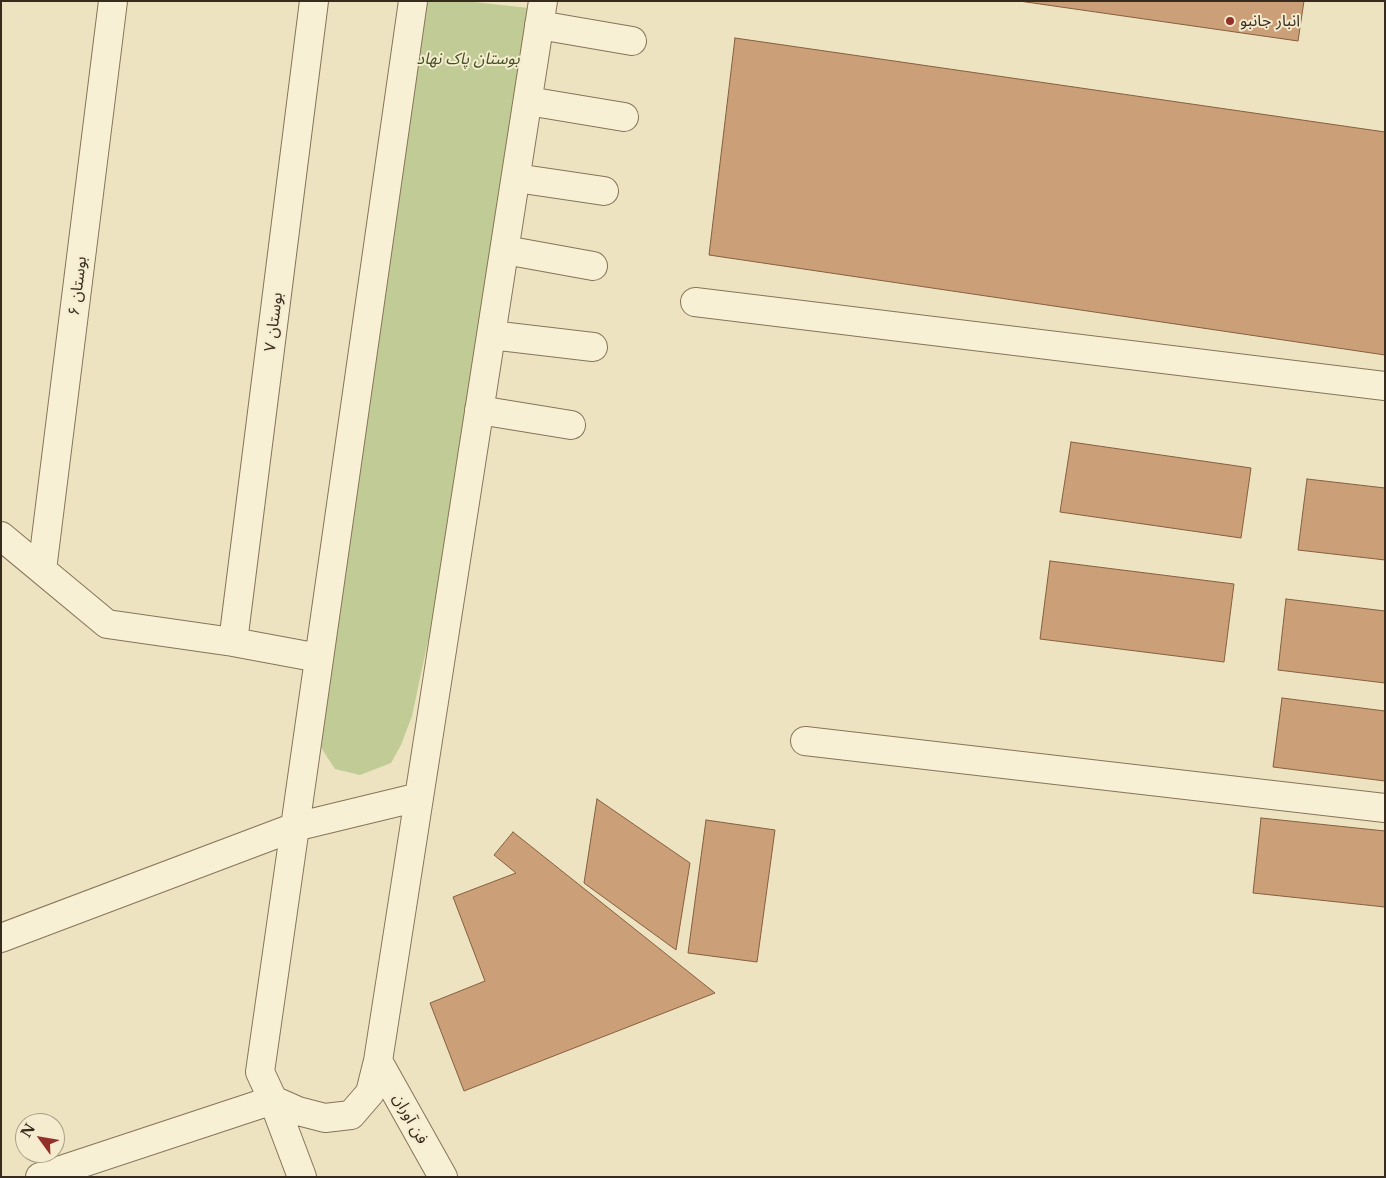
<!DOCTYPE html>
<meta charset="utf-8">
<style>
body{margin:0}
#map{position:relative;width:1386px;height:1178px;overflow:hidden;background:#ede3c1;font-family:"Libre Baskerville",serif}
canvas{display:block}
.frame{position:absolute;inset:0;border:2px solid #362b1d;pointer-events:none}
.north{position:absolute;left:15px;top:1113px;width:50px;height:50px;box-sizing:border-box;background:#f5ecd0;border:1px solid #a99f88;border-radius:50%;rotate:302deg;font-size:14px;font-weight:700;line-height:20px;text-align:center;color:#362b1d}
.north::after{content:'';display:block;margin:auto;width:18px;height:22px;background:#94302a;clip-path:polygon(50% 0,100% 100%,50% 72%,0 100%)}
</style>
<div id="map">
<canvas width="1386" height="1178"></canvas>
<div class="frame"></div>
<div class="north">N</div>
</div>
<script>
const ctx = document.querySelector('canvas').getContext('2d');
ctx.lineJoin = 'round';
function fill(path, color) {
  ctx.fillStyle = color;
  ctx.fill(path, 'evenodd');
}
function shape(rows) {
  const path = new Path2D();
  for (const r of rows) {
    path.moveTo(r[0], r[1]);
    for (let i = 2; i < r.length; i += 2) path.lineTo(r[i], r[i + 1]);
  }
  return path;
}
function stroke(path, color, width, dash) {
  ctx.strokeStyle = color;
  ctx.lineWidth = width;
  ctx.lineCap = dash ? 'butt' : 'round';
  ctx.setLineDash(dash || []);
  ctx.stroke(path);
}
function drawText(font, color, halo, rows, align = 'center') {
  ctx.font = font + ' "Libre Baskerville","Noto Sans Arabic",serif';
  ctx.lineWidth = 4;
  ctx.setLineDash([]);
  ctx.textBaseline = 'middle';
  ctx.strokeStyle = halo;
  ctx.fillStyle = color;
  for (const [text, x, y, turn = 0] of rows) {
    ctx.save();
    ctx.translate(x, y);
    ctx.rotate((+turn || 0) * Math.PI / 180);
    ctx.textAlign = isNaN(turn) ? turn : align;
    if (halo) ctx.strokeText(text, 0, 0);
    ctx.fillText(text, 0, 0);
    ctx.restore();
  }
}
const green = shape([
 [423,1,465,1,529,8,436,603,412,716,401,745,391,763,360,775,335,769,318,743]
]);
const building = shape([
 [1019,1,1304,1,1298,41,1019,1],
 [735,38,1385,132,1385,355,709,255,735,38],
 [1071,442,1251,468,1241,538,1060,512,1071,442],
 [1307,479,1385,488,1385,560,1298,550,1307,479],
 [1050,561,1234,584,1224,662,1040,639,1050,561],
 [1286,599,1385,611,1385,683,1278,670,1286,599],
 [1282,698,1385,711,1385,781,1273,767,1282,698],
 [597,799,690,863,676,950,584,883,597,799],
 [1261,818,1385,831,1385,907,1253,893,1261,818],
 [706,820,775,830,757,962,688,953,706,820],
 [513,832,715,993,464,1091,430,1003,485,981,453,897,516,873,494,855,513,832]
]);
const minor = shape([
 [413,1,260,1072,273,1100,298,1111,325,1118,351,1115,370,1093,378,1061,543,1],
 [539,25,632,41],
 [528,101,624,117],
 [516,178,604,191],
 [505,250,593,266],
 [695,302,1385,386],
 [491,335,593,347],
 [479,410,571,425],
 [1,536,107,624,233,642,319,658],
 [42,570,113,1],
 [233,642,314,1],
 [805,741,1385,808],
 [1,938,295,827,419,797],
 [378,1061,443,1177],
 [40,1177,273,1100,302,1177]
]);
const markers = [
 [1230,21,5,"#94302a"]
];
const poiNames = [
 ["انبار جانبو",1240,21]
];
const parkNames = [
 ["بوستان پاک نهاد",468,59]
];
const streetNames = [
 ["بوستان ۶",78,286,-83],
 ["بوستان ۷",274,322,-83],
 ["فن آوران",410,1119,61]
];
fill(green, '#c1cb95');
fill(building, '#cb9f77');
stroke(building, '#855f3f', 1);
stroke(minor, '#867459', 30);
stroke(minor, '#f8f0d4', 28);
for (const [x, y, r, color] of markers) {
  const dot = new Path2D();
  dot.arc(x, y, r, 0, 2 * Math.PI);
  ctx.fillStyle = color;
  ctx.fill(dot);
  stroke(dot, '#f5ecd0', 2);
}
drawText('16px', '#362b1d', '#f5ecd0', poiNames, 'left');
drawText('italic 16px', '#435224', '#f5ecd0', parkNames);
drawText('16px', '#362b1d', '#f5ecd0', streetNames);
</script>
